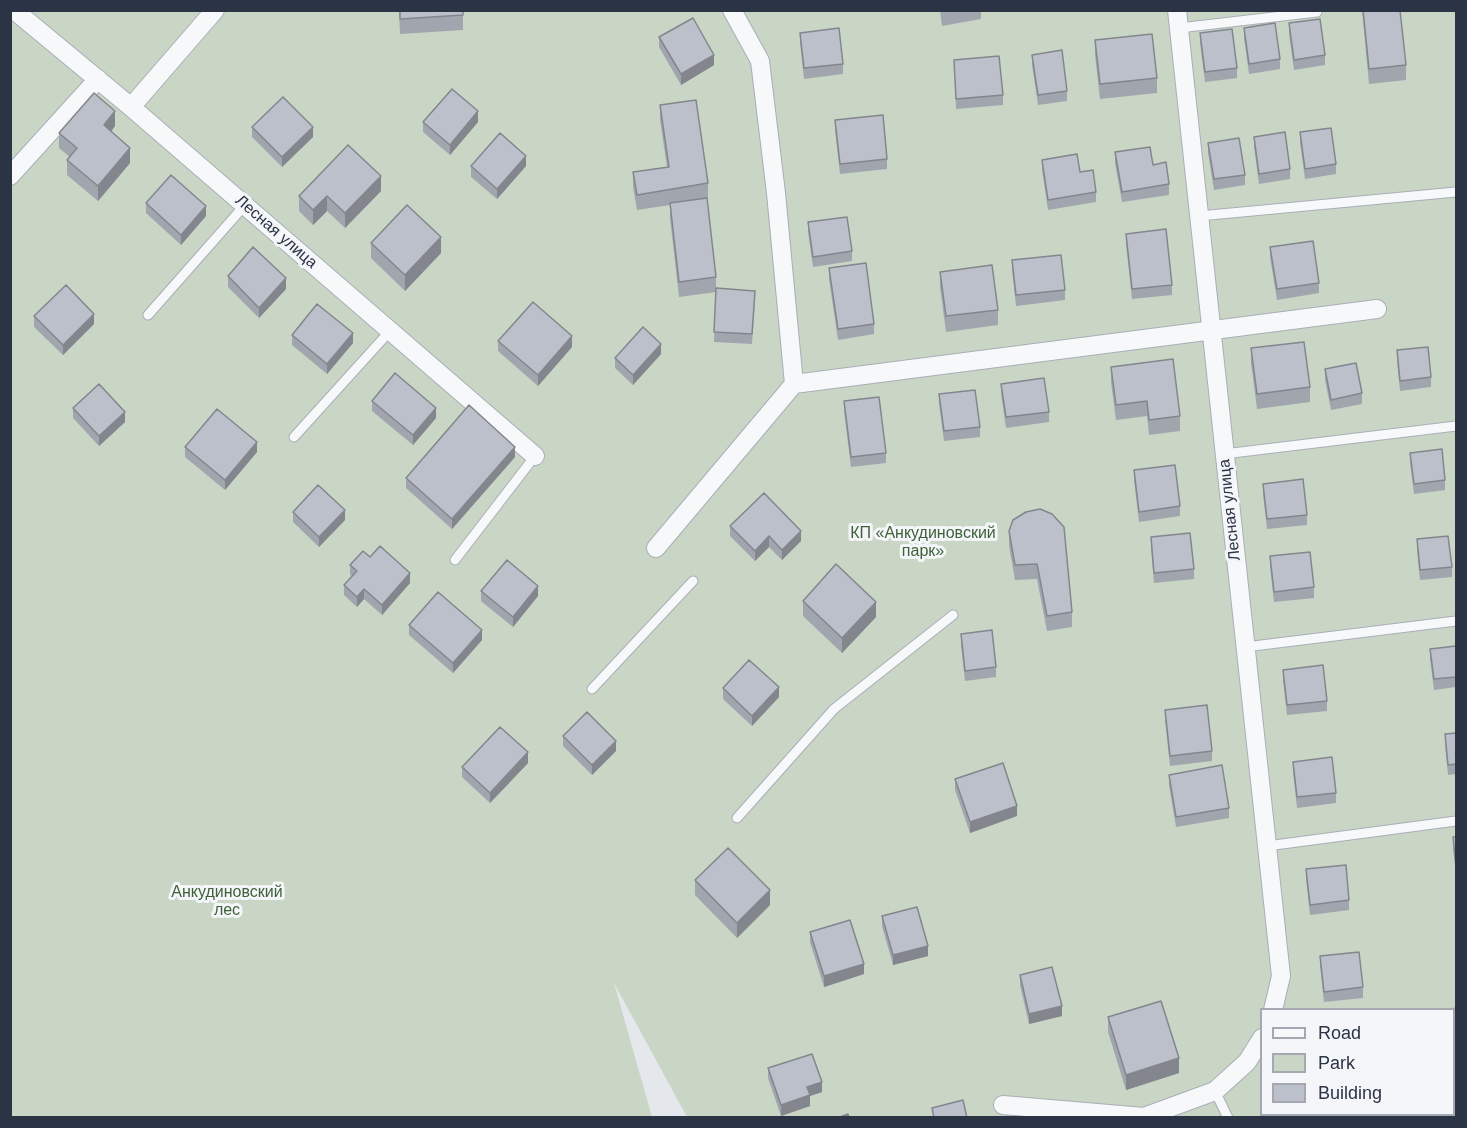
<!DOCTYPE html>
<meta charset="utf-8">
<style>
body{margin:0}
#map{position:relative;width:1467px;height:1128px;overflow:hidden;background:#e4e7ec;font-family:Helvetica,sans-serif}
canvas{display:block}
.frame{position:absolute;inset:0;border:12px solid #2b3445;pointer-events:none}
.legend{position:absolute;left:1260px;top:1008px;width:195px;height:108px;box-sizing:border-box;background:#f4f6f9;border:2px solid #a4a8b1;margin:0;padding:8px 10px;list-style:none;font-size:18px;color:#2b3445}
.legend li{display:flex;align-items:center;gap:12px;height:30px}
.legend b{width:30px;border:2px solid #a4a8b1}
</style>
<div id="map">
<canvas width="1467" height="1128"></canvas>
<div class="frame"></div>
<ul class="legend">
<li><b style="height:8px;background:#f7f8fa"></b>Road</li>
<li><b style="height:16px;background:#c9d6c5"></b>Park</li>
<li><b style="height:16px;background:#bbc0ca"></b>Building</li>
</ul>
</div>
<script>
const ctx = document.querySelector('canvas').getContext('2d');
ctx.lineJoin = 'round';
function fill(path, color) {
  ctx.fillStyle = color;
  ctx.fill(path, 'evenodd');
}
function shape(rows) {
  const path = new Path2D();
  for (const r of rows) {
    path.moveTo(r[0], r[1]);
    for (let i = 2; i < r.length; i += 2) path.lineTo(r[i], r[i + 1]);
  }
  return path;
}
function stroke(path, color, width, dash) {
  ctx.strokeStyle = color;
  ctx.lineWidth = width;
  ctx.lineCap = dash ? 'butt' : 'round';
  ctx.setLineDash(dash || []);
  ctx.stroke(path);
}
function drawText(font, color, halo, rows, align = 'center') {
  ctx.font = font + ' Helvetica,sans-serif';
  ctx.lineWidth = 6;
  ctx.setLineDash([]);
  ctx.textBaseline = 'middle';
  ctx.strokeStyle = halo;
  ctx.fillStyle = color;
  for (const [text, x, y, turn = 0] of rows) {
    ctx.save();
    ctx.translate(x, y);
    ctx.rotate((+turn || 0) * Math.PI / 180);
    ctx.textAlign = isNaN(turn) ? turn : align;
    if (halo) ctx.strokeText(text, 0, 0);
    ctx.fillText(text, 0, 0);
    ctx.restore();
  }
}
const green = shape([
 [10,11,1456,11,1456,1117,687,1117,614,983,652,1117,11,1117],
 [1262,1010,1454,1010,1454,1114,1262,1114]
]);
const lane = shape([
 [1179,28,1317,12],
 [1199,216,1456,192],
 [148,315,245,205],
 [294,437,390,331],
 [1224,454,1456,426],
 [455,560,535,456],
 [1245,647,1456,621],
 [592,689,693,581],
 [737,818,834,709,953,615],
 [1267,846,1456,821],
 [1454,1013,1456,1013],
 [1215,1091,1228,1118]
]);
const street = shape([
 [14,10,131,107,535,456],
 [732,10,760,61,776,193,794,384],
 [1177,10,1281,976,1273,1010],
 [131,107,215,10],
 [10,176,98,79],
 [656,548,794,384,1377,309],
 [1003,1105,1144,1117,1215,1091,1247,1062,1262,1038]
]);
const wall = shape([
 [399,10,463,10,463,30,400,34],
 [940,10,981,10,981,19,942,26],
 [1362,10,1400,10,1406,65,1406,80,1369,84],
 [1289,23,1325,55,1325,65,1294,70,1289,34],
 [1244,28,1280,59,1280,69,1249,74,1244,38],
 [800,33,843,64,843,74,804,79,800,43],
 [1200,33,1237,68,1237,78,1205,82,1200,43],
 [659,37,714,65,681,85,659,47],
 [1095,40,1157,78,1157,93,1100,99,1095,55],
 [1032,55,1067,91,1067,101,1038,105,1032,65],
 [954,60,1003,95,1003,105,956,109],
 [660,105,708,183,708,199,707,199,716,277,716,288,755,301,752,344,714,342,716,292,679,297,670,218,670,205,637,210,633,187,633,172,667,167,660,120],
 [835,120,887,159,887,169,840,174,835,130],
 [423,122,478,122,450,155,423,132],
 [115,126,111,132,130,163,98,201,67,175,67,160,70,157,59,148,59,133],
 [252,127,313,137,282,167,252,137],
 [1300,132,1336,164,1336,174,1305,179,1300,143],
 [1254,137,1290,169,1290,179,1259,184,1254,147],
 [1208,143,1245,175,1245,185,1214,190,1208,153],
 [1115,152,1169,184,1169,195,1122,202,1115,163],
 [1042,160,1080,172,1096,192,1096,202,1048,210,1042,170],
 [471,166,526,166,497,199,471,177],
 [381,191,345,228,327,211,313,225,299,211,299,196],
 [146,203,206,216,181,245,146,213],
 [808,222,852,251,852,261,813,267,808,232],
 [1126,234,1172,285,1172,295,1132,299,1126,244],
 [371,243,441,253,405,291,371,258],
 [1270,247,1319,283,1319,293,1277,300,1270,257],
 [1012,260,1065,290,1065,300,1016,306,1012,270],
 [829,268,874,324,874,334,838,340,829,279],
 [940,272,998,310,998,325,946,332,940,287],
 [228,276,286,289,259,318,228,287],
 [34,316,94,324,63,355,34,327],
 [292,335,353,343,327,374,292,345],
 [498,341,572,347,538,386,498,351],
 [1251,348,1310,387,1310,402,1257,409,1251,363],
 [1397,350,1431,377,1431,387,1400,391,1397,360],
 [661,354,633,385,615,368,615,358],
 [1111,367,1180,416,1180,431,1149,435,1147,416,1116,420,1111,382],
 [1325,369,1362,393,1362,404,1331,410,1325,380],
 [1001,384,1049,412,1049,422,1006,428,1001,394],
 [939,394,980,427,980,437,944,441,939,404],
 [372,401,436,418,413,445,372,411],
 [844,401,886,453,886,463,851,467,844,411],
 [73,408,125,422,99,446,73,418],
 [185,447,257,452,225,490,185,457],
 [1410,453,1445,480,1445,490,1414,494,1410,463],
 [515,457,452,529,406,488,406,478],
 [1134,470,1180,506,1180,516,1139,522,1134,480],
 [1263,484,1307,515,1307,525,1267,529,1263,494],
 [293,512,345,520,319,547,293,522],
 [1013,520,1072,612,1072,627,1047,631,1037,579,1015,580,1009,546,1009,531],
 [730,526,801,541,782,560,769,547,755,561,730,536],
 [1151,537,1194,569,1194,579,1154,583,1151,548],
 [1417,539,1452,567,1452,577,1420,580,1417,550],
 [1270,556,1314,587,1314,598,1274,602,1270,566],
 [370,557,410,583,382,615,364,599,357,607,344,595,344,585,352,576,350,575,350,565],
 [481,591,538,596,513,627,481,601],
 [803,601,876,617,842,653,803,616],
 [409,625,482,640,453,673,409,635],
 [961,634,996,667,996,677,965,681,961,645],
 [1456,646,1456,687,1434,690,1430,659,1430,649],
 [1283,670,1327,701,1327,711,1287,715,1283,680],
 [723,688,779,697,752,726,723,699],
 [1165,710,1212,751,1212,761,1170,766,1165,720],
 [1456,733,1456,774,1448,775,1445,744,1445,734],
 [563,736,616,751,592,775,563,746],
 [1293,762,1336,793,1336,803,1297,808,1293,772],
 [528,763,490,803,462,777,462,767],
 [1169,775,1229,808,1229,818,1176,827,1169,785],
 [955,779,1017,816,970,833,955,790],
 [1453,837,1456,837,1456,875,1453,848],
 [1306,869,1349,900,1349,910,1310,915,1306,879],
 [695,880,770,905,737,938,695,895],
 [882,916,928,956,893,965,882,926],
 [810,932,864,974,824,987,810,942],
 [1320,956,1363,987,1363,998,1324,1002,1320,966],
 [1020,975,1062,1016,1029,1024,1020,985],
 [1108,1017,1179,1073,1126,1090,1108,1032],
 [768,1068,822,1092,810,1096,810,1106,781,1116,768,1078],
 [1355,1114,1430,1114,1431,1118,1355,1118]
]);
const shadedWall = shape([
 [714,55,714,65,681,85,681,74],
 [115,111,115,126,104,140,104,125],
 [478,111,478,122,450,155,450,145],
 [313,127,313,137,282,167,282,157],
 [130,148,130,163,98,201,98,186],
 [526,156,526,166,497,199,497,189],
 [381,176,381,191,345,228,345,213],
 [327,196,327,211,313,225,313,210],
 [206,206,206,216,181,245,181,235],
 [441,237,441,253,405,291,405,275],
 [286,278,286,289,259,318,259,308],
 [94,314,94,324,63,355,63,345],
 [353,333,353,343,327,374,327,364],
 [572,336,572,347,538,386,538,375],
 [661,344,661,354,633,385,633,375],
 [436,408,436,418,413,445,413,435],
 [125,412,125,422,99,446,99,436],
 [257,442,257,452,225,490,225,480],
 [515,447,515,457,452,529,452,519],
 [345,510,345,520,319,547,319,537],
 [801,531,801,541,782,560,782,550],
 [769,536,769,547,755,561,755,551],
 [410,573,410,583,382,615,382,605],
 [538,586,538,596,513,627,513,617],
 [364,589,364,599,357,607,357,597],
 [876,602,876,617,842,653,842,638],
 [482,630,482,640,453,673,453,663],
 [779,687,779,697,752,726,752,716],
 [616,741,616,751,592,775,592,765],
 [528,752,528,763,490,803,490,793],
 [1017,806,1017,816,970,833,970,822],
 [770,890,770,905,737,938,737,923],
 [928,946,928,956,893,965,893,955],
 [864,964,864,974,824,987,824,976],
 [1062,1006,1062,1016,1029,1024,1029,1014],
 [1179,1058,1179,1073,1126,1090,1126,1075],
 [822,1082,822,1092,810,1096,810,1106,781,1116,781,1105,807,1087]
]);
const building = shape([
 [400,10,463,10,463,15,400,19,400,10],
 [1363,10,1400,10,1406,65,1369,69,1363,10],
 [693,18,714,55,681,74,659,37,693,18],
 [1320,19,1325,55,1294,60,1289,23,1320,19],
 [1275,23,1280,59,1249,64,1244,28,1275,23],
 [839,28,843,64,804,68,800,33,839,28],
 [1232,29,1237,68,1205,72,1200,33,1232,29],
 [1152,34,1157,78,1100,84,1095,40,1152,34],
 [1062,50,1067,91,1038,95,1032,55,1062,50],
 [999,56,1003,95,956,99,954,60,999,56],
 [452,89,478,111,450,145,423,122,452,89],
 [94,93,115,111,104,125,130,148,98,186,67,160,77,148,59,133,94,93],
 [283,97,313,127,282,157,252,127,283,97],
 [696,100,708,183,637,195,633,172,669,167,660,105,696,100],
 [883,115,887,159,840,164,835,120,883,115],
 [1331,128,1336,164,1305,169,1300,132,1331,128],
 [1285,132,1290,169,1259,174,1254,137,1285,132],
 [500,133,526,156,497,189,471,166,500,133],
 [1239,138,1245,175,1214,179,1208,143,1239,138],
 [348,145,381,176,345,213,327,196,313,210,299,196,348,145],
 [1150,147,1153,165,1166,162,1169,184,1122,192,1115,152,1150,147],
 [1077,154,1080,172,1093,170,1096,192,1048,200,1042,160,1077,154],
 [171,175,206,206,181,235,146,203,171,175],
 [707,198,716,277,679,282,670,203,707,198],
 [407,205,441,237,405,275,371,243,407,205],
 [847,217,852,251,813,257,808,222,847,217],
 [1166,229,1172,285,1132,289,1126,234,1166,229],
 [1313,241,1319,283,1277,289,1270,247,1313,241],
 [253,247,286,278,259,308,228,276,253,247],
 [1061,255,1065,290,1016,295,1012,260,1061,255],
 [866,263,874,324,838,329,829,268,866,263],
 [992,265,998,310,946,316,940,272,992,265],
 [66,285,94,314,63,345,34,316,66,285],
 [716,288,755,291,752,334,714,332,716,288],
 [533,302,572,336,538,375,498,341,533,302],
 [317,304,353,333,327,364,292,335,317,304],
 [643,327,661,344,633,375,615,358,643,327],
 [1304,342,1310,387,1257,394,1251,348,1304,342],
 [1428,347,1431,377,1400,381,1397,350,1428,347],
 [1173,359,1180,416,1149,420,1147,401,1116,405,1111,367,1173,359],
 [1356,363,1362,393,1331,400,1325,369,1356,363],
 [395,373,436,408,413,435,372,401,395,373],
 [1044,378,1049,412,1006,417,1001,384,1044,378],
 [99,384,125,412,99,436,73,408,99,384],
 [975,390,980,427,944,431,939,394,975,390],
 [879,397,886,453,851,457,844,401,879,397],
 [469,405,515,447,452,519,406,478,469,405],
 [217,409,257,442,225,480,185,447,217,409],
 [1442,449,1445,480,1414,484,1410,453,1442,449],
 [1175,465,1180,506,1139,512,1134,470,1175,465],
 [1303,479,1307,515,1267,519,1263,484,1303,479],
 [318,485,345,510,319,537,293,512,318,485],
 [764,493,801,531,782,550,769,536,755,551,730,526,764,493],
 [1040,509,1052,514,1064,527,1072,612,1047,616,1037,564,1015,565,1009,531,1013,520,1026,512,1040,509],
 [1190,533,1194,569,1154,573,1151,537,1190,533],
 [1448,536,1452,567,1420,570,1417,539,1448,536],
 [380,546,410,573,382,605,364,589,357,597,344,585,357,571,350,565,363,551,370,557,380,546],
 [1310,552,1314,587,1274,592,1270,556,1310,552],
 [507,560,538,586,513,617,481,591,507,560],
 [836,564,876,602,842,638,803,601,836,564],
 [438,592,482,630,453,663,409,625,438,592],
 [992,630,996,667,965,671,961,634,992,630],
 [1456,646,1456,677,1434,679,1430,649,1456,646],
 [749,660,779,687,752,716,723,688,749,660],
 [1323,665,1327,701,1287,705,1283,670,1323,665],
 [1207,705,1212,751,1170,756,1165,710,1207,705],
 [587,712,616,741,592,765,563,736,587,712],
 [500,727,528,752,490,793,462,767,500,727],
 [1456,733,1456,764,1448,765,1445,734,1456,733],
 [1332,757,1336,793,1297,797,1293,762,1332,757],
 [1003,763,1017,806,970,822,955,779,1003,763],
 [1222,765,1229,808,1176,817,1169,775,1222,765],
 [1453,837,1456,837,1456,865,1453,837],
 [728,848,770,890,737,923,695,880,728,848],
 [1346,865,1349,900,1310,905,1306,869,1346,865],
 [917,907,928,946,893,955,882,916,917,907],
 [850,920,864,964,824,976,810,932,850,920],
 [1359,952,1363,987,1324,992,1320,956,1359,952],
 [1052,967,1062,1006,1029,1014,1020,975,1052,967],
 [1161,1001,1179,1058,1126,1075,1108,1017,1161,1001],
 [812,1054,822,1082,807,1087,810,1095,781,1105,768,1068,812,1054],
 [963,1100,967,1118,934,1118,932,1108,963,1100],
 [848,1114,849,1118,837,1118,848,1114],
 [1288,1114,1323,1114,1325,1118,1289,1118,1288,1114],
 [1374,1114,1430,1114,1431,1118,1375,1118,1374,1114]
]);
const streetNames = [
 ["Лесная улица",276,232,41],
 ["Лесная улица",1230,510,-96]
];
const parkNames = [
 ["КП «Анкудиновский",923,534],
 ["парк»",923,552],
 ["Анкудиновский",227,893],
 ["лес",227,911]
];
fill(green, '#c9d6c5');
stroke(lane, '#a9aeb7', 11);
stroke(street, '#a9aeb7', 20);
stroke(lane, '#f7f8fa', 9);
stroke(street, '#f7f8fa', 18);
fill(wall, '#a1a5ae');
fill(shadedWall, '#83868d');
fill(building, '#bbc0ca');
stroke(building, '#83868d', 1.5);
drawText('16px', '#2b3445', '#f4f6f9', streetNames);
drawText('16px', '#3f6138', '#f4f6f9', parkNames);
</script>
